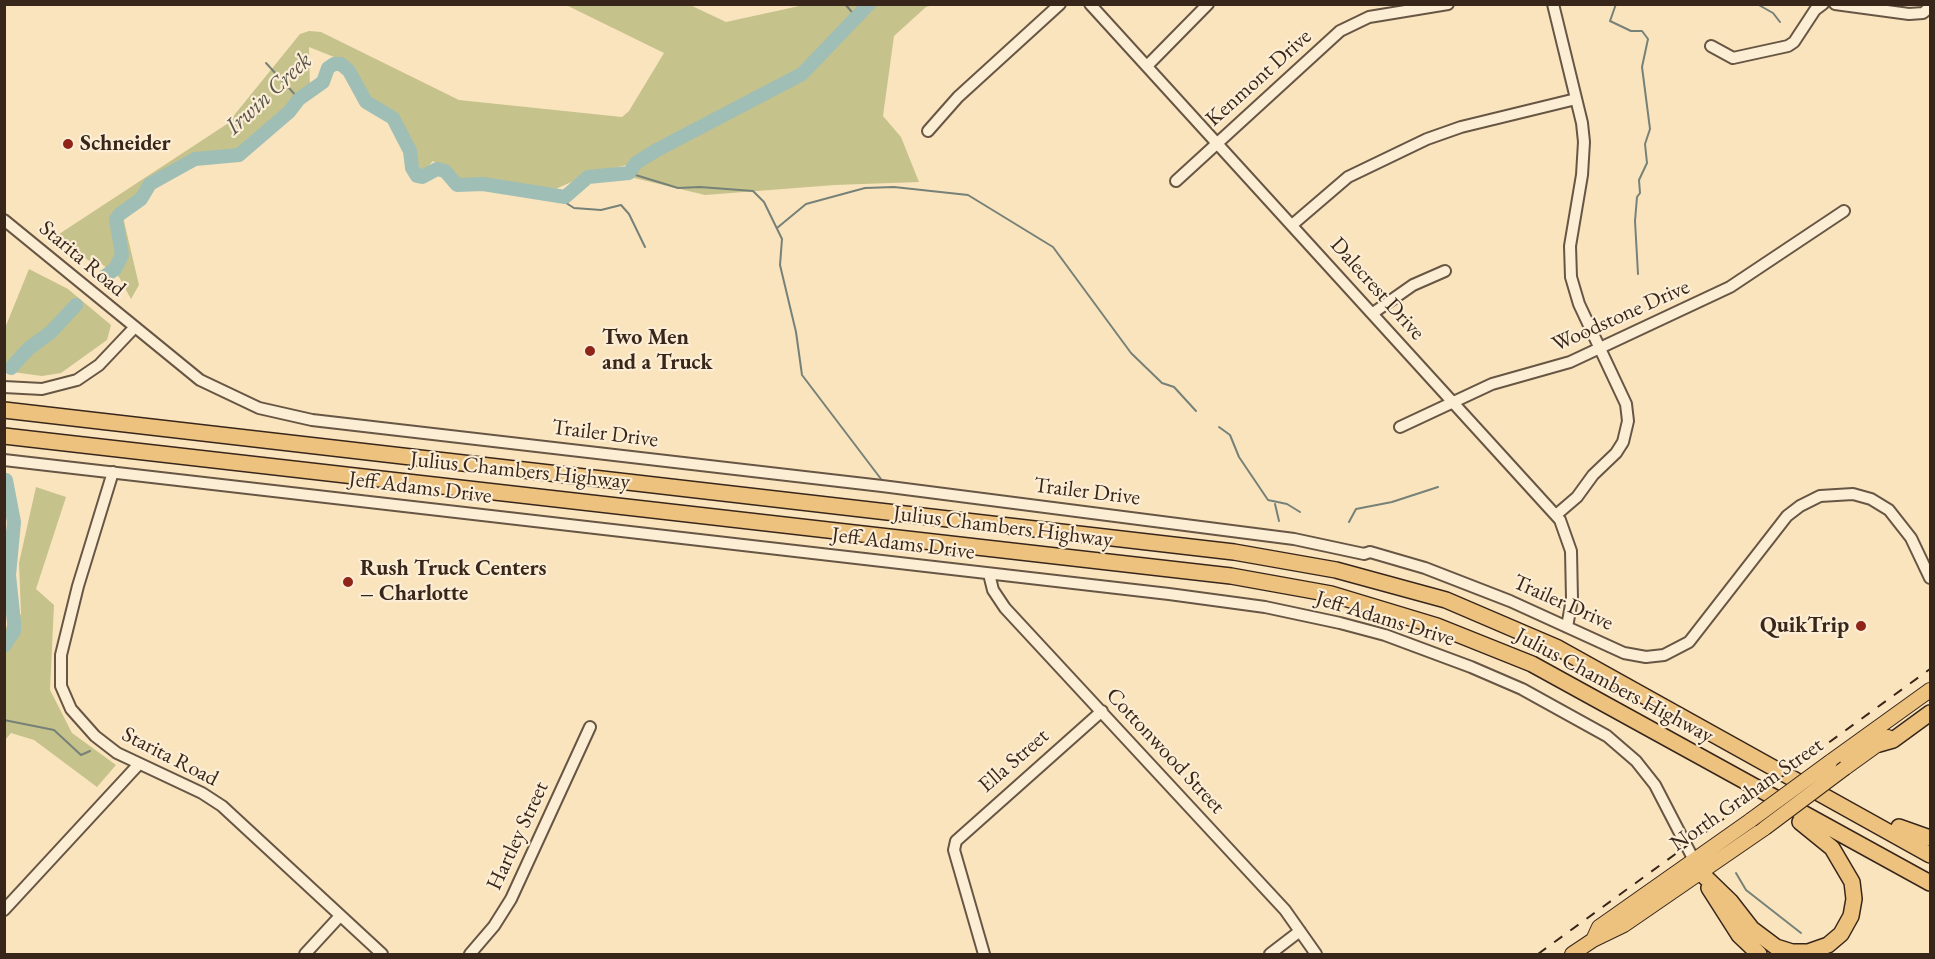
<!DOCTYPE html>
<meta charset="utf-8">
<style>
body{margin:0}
#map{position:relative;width:1935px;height:959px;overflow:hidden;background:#fae4be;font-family:"EB Garamond",serif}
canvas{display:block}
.frame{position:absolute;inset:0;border:6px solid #38261b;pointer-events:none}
</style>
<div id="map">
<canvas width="1935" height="959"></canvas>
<div class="frame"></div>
</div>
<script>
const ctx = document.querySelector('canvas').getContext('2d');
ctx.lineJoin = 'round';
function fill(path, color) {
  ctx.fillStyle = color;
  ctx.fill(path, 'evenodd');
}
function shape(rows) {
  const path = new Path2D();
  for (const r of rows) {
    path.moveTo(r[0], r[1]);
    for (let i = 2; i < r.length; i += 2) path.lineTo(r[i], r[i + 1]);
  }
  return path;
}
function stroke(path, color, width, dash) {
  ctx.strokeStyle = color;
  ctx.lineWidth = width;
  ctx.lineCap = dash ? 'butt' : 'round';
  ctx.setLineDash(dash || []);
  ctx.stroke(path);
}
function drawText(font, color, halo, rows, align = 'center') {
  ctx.font = font + ' "EB Garamond",serif';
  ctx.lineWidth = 4.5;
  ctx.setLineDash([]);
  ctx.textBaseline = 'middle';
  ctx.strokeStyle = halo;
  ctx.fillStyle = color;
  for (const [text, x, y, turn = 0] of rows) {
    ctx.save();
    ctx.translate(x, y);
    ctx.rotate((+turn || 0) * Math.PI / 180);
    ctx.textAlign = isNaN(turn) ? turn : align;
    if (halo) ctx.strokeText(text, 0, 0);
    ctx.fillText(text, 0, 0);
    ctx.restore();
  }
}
const green = shape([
 [566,5,690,5,726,22,804,5,934,5,926,7,894,36,883,116,901,137,919,182,835,185,705,195,626,176,631,164,592,173,551,191,464,181,433,161,422,173,399,119,386,106,365,100,344,61,309,47,310,90,295,99,263,136,230,157,192,162,153,181,140,201,122,213,139,285,131,299,119,277,95,259,93,263,53,238,227,124,300,34,309,31,321,32,459,100,622,117,629,111,664,53],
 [29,269,68,289,111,325,107,340,61,373,42,376,5,371,5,328],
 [36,487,66,497,36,589,54,605,50,690,72,733,116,765,97,787,34,740,11,733,5,740,5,628,21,614,19,563]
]);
const stream = shape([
 [845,4,857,18],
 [1616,4,1610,21,1631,31,1642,31,1648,39,1642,67,1650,129,1645,144,1647,163,1639,180,1640,193,1637,197,1635,221,1638,274],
 [1757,4,1773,13,1780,22],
 [266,63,299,99],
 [629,173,678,188,700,187,753,191,764,202,782,239,780,265,796,332,802,375,881,479],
 [565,197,563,201,574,208,601,210,621,205,629,214,645,247],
 [777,228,806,204,865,188,894,187,968,195,1053,247,1131,353,1162,383,1174,387,1196,411],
 [1219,427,1230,435,1239,457,1268,500,1287,504,1300,512],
 [4,503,13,512],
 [1275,504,1279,521],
 [1349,522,1356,509,1392,502,1438,487],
 [4,720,54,730,81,755,90,751],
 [1736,873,1746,890,1801,933]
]);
const river = shape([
 [104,277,115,269,122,255,116,219,120,214,141,199,150,184,195,159,239,155,289,112,299,99,323,82,328,68,334,64,341,64,349,71,366,102,393,118,410,151,412,168,417,176,422,177,437,169,445,171,457,185,483,184,565,197,588,177,629,173,636,163,655,151,802,74,869,4],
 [11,368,28,349,51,332,76,305],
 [4,646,14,631,14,623,9,575,14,522,6,480]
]);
const minor = shape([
 [1090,4,1560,520,1571,551,1572,599,1567,627],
 [1553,4,1582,123,1584,142,1582,175,1570,246,1571,277,1579,304,1626,404,1628,421,1623,442,1616,453,1593,475,1577,497,1556,515],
 [1835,4,1909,14,1923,13,1930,7],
 [1711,46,1733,58,1788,46,1794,42,1815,10,1823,4],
 [1147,66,1208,4],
 [928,131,958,97,1060,4],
 [1176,181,1340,31,1369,17,1448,4],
 [4,220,200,380,259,408,312,420,882,486,1294,539,1364,554,1370,552,1425,568,1510,601,1624,653,1646,657,1664,655,1689,642,1787,516,1800,506,1820,496,1853,494,1871,499,1889,510,1911,538,1930,578],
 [1292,225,1348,177,1427,139,1461,127,1576,99],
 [1373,313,1413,285,1445,271],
 [4,387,42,389,77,380,99,365,134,328],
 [1400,427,1492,384,1570,362,1730,287,1844,211],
 [4,460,1169,594,1265,607,1340,623,1385,635,1471,667,1522,689,1607,736,1636,761,1655,785,1697,866],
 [113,472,78,586,61,655,61,686,71,709,95,736,117,753,202,793,222,806,382,954],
 [989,574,993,590,1005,608,1285,910,1316,954],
 [4,910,139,764],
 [305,954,340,916],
 [470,954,494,926,511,899,590,727],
 [984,954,954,850,956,841,1102,711],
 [1270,954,1300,931]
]);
const major = shape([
 [1830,762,1930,690],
 [1845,768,1888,737],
 [1593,940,1599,927,1609,920,1751,820],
 [1572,954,1593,940,1624,925,1765,828]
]);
const highway = shape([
 [4,410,1234,552,1336,570,1446,600,1558,648,1930,855],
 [4,436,1231,576,1331,594,1437,626,1532,664,1930,883],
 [1879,744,1893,740,1930,713],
 [1899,827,1930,838],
 [1700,872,1731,902,1752,929,1776,947,1792,952,1808,952,1828,945,1841,934,1851,916,1854,899,1852,882,1832,848,1800,822],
 [1709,888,1739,935,1759,954]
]);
const rail = shape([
 [1538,954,1930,669]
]);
const majorBridge = shape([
 [1751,820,1830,762],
 [1765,828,1845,768]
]);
const markers = [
 [68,144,6,"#8f2418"],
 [590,351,6,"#8f2418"],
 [348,582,6,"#8f2418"],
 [1861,626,6,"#8f2418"]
];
const streetNames = [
 ["Kenmont Drive",1259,78,-42],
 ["Starita Road",82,259,40],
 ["Dalecrest Drive",1377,289,48],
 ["Woodstone Drive",1621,316,-24],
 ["Trailer Drive",605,434,7],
 ["Julius Chambers Highway",520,471,6],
 ["Jeff Adams Drive",420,488,7],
 ["Trailer Drive",1087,492,7],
 ["Julius Chambers Highway",1003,527,7],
 ["Jeff Adams Drive",903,544,7],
 ["Trailer Drive",1563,603,24],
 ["Jeff Adams Drive",1385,619,17],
 ["Julius Chambers Highway",1614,686,28],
 ["Cottonwood Street",1165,751,47],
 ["Starita Road",170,757,27],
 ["Ella Street",1014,761,-41],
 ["North Graham Street",1747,795,-35],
 ["Hartley Street",518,836,-65]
];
const poiNames = [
 ["Schneider",80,144],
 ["Two Men",602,338],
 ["and a Truck",602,363],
 ["Rush Truck Centers",360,569],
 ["– Charlotte",360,594],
 ["QuikTrip",1849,626,"right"]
];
const waterNames = [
 ["Irwin Creek",269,94,-43]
];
fill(green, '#c5c28c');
stroke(stream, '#768178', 2);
stroke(river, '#9fbeb6', 14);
stroke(minor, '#685644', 14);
stroke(major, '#38261b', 16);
stroke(highway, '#38261b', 18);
stroke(minor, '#fcedd5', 10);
stroke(major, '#edc27f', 14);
stroke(highway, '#edc27f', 15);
stroke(rail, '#38261b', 2, [10, 10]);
stroke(majorBridge, '#38261b', 16, []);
stroke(majorBridge, '#edc27f', 14);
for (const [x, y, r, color] of markers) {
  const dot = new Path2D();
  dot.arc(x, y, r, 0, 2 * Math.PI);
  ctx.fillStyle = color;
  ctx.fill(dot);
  stroke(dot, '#fcedd5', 2);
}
drawText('22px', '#38261b', '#fcedd5', streetNames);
drawText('bold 22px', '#38261b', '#fcedd5', poiNames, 'left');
drawText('italic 24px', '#57544a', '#fcedd5', waterNames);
</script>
